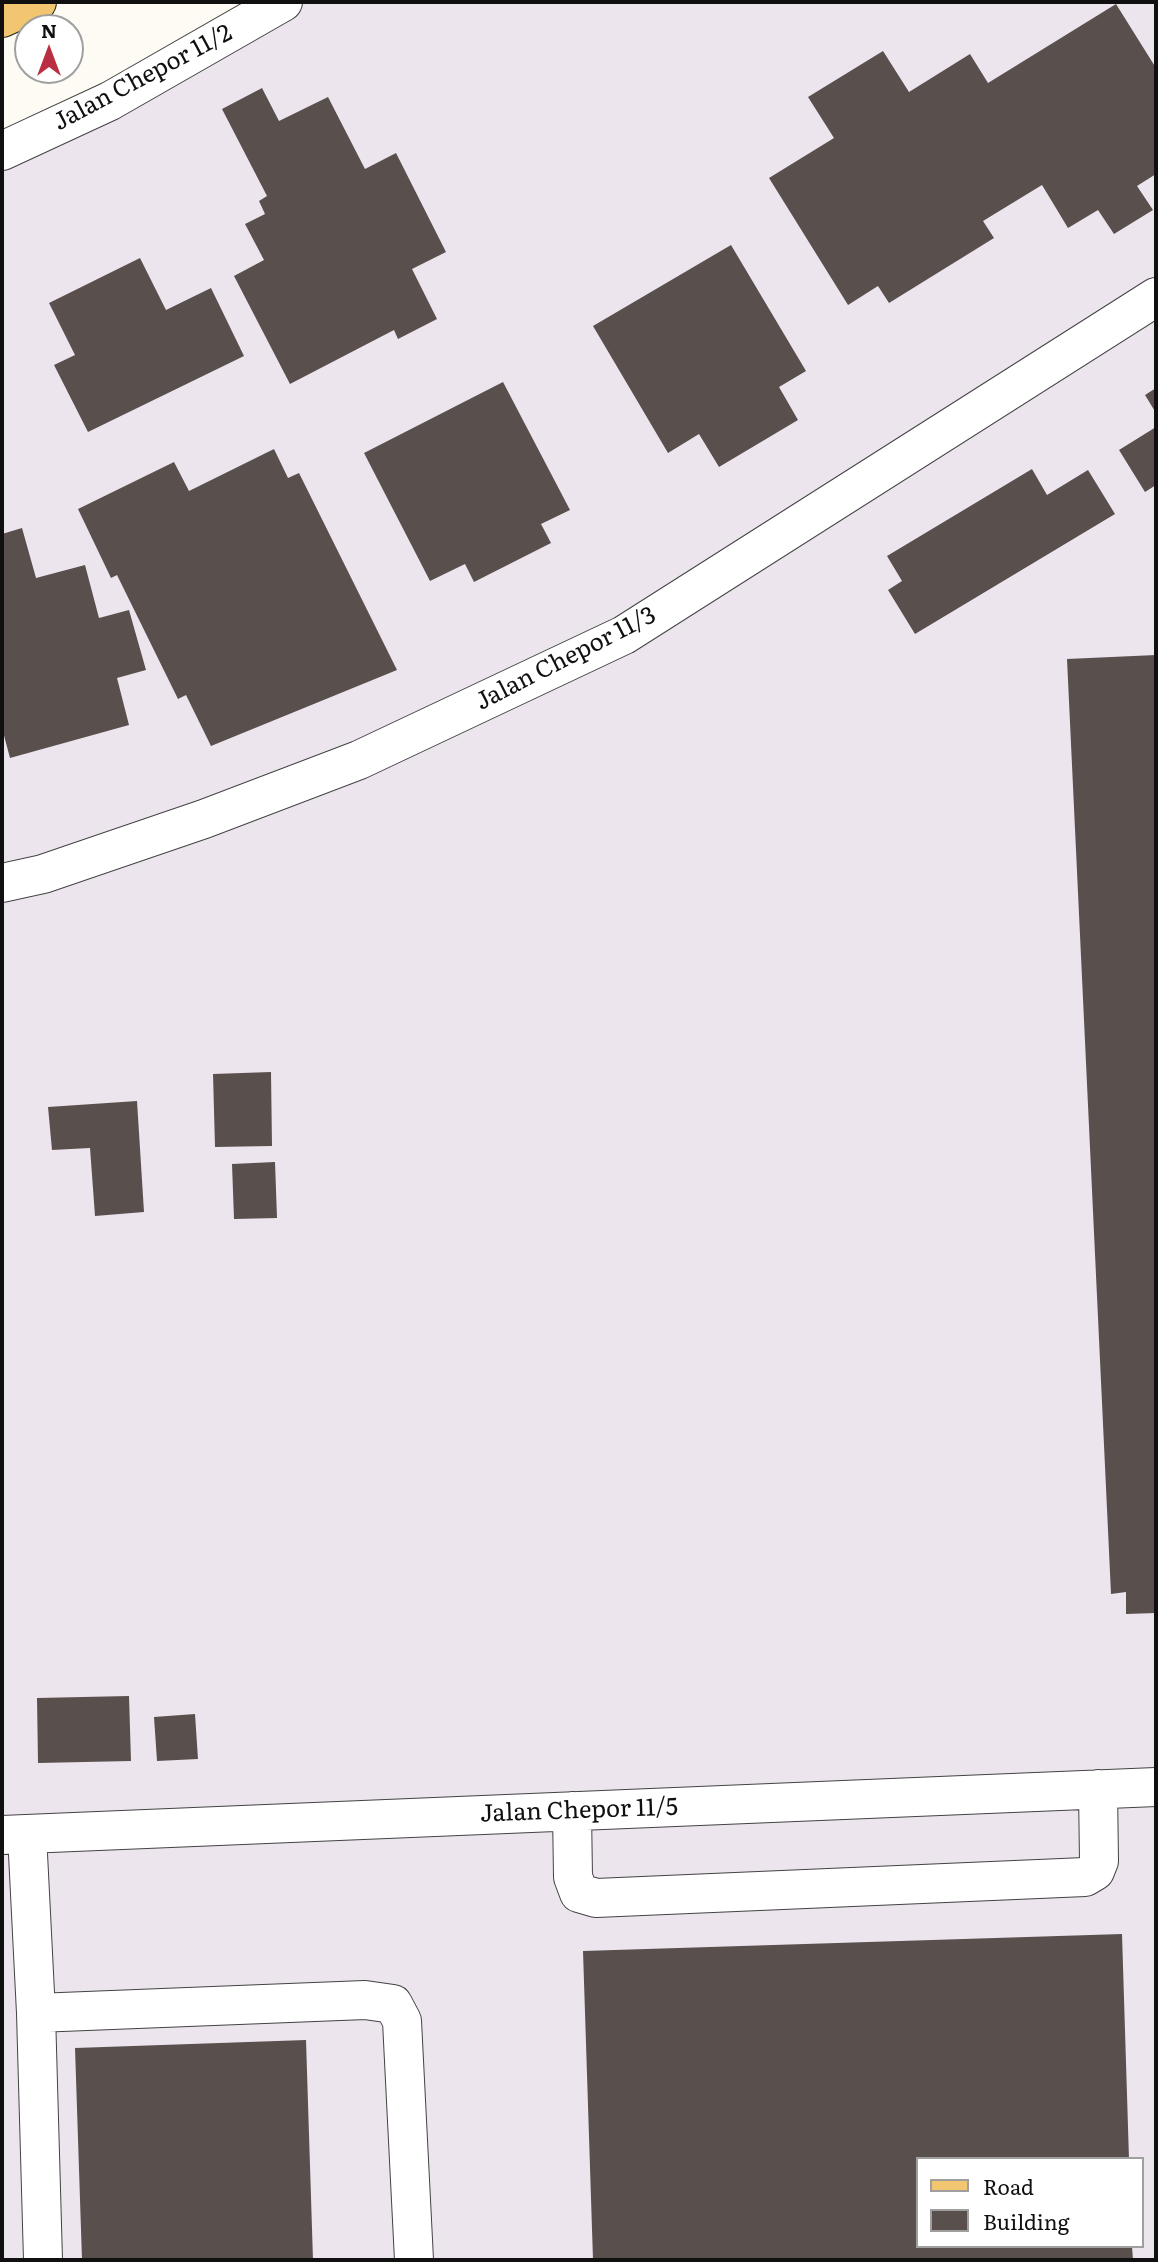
<!DOCTYPE html>
<style>
body{margin:0}
#map{position:relative;width:1158px;height:2262px;overflow:hidden;background:#fefbf4;font-family:Literata,serif}
canvas{display:block}
.frame{position:absolute;inset:0;border:4px solid #101010;pointer-events:none}
.legend{position:absolute;left:916px;top:2157px;width:228px;height:91px;box-sizing:border-box;background:#fff;border:2px solid #9f9f9f;margin:0;padding:9px 12px;list-style:none;font-size:21px;color:#101010}
.legend li{display:flex;align-items:center;gap:14px;height:35px}
.legend b{width:35px;border:2px solid #9f9f9f}
.north{position:absolute;left:14px;top:14px;width:70px;height:70px;box-sizing:border-box;background:#fff;border:2px solid #9f9f9f;border-radius:50%;rotate:0deg;font-size:19px;font-weight:700;line-height:28px;text-align:center;color:#101010}
.north::after{content:'';display:block;margin:auto;width:24px;height:32px;background:#bb2d41;clip-path:polygon(50% 0,100% 100%,50% 72%,0 100%)}
</style>
<div id="map">
<canvas width="1158" height="2262"></canvas>
<div class="frame"></div>
<ul class="legend">
<li><b style="height:9px;background:#f2c670"></b>Road</li>
<li><b style="height:19px;background:#59504d"></b>Building</li>
</ul>
<div class="north">N</div>
</div>
<script>
const ctx = document.querySelector('canvas').getContext('2d');
ctx.lineJoin = 'round';
function fill(path, color) {
  ctx.fillStyle = color;
  ctx.fill(path, 'evenodd');
}
function shape(rows) {
  const path = new Path2D();
  for (const r of rows) {
    path.moveTo(r[0], r[1]);
    for (let i = 2; i < r.length; i += 2) path.lineTo(r[i], r[i + 1]);
  }
  return path;
}
function stroke(path, color, width, dash) {
  ctx.strokeStyle = color;
  ctx.lineWidth = width;
  ctx.lineCap = dash ? 'butt' : 'round';
  ctx.setLineDash(dash || []);
  ctx.stroke(path);
}
function drawText(font, color, halo, rows, align = 'center') {
  ctx.font = font + ' Literata,serif';
  ctx.lineWidth = 7;
  ctx.setLineDash([]);
  ctx.textBaseline = 'middle';
  ctx.strokeStyle = halo;
  ctx.fillStyle = color;
  for (const [text, x, y, turn = 0] of rows) {
    ctx.save();
    ctx.translate(x, y);
    ctx.rotate((+turn || 0) * Math.PI / 180);
    ctx.textAlign = isNaN(turn) ? turn : align;
    if (halo) ctx.strokeText(text, 0, 0);
    ctx.fillText(text, 0, 0);
    ctx.restore();
  }
}
const industrial = shape([
 [297,2,1156,2,1156,2260,2,2260,2,161],
 [918,2159,1142,2159,1142,2246,918,2246]
]);
const building = shape([
 [1116,4,1156,68,1156,174,1137,186,1153,210,1114,234,1098,210,1068,228,1042,185,983,221,994,238,889,303,878,286,848,305,769,178,834,138,808,97,883,51,909,92,970,54,988,83],
 [262,88,279,121,328,97,365,169,396,153,446,252,412,269,437,319,398,339,394,330,290,384,234,276,264,260,245,224,265,214,259,201,267,196,222,109],
 [731,245,806,371,779,387,798,420,719,467,699,434,668,453,593,326],
 [140,258,166,310,211,288,244,356,88,432,54,365,75,355,49,303],
 [503,382,570,510,541,524,551,543,474,582,465,564,430,581,364,453],
 [1156,388,1156,413,1145,395],
 [1156,427,1156,485,1145,492,1119,450],
 [274,449,288,478,299,473,397,670,211,746,186,695,178,699,117,575,111,578,78,509,174,462,189,491],
 [1032,469,1047,495,1088,470,1115,514,915,634,888,590,902,581,887,556],
 [22,528,36,578,85,565,99,618,129,610,146,670,117,678,129,725,10,758,2,728,2,534],
 [1156,655,1156,1613,1126,1614,1126,1592,1111,1594,1067,659],
 [271,1072,272,1146,215,1147,213,1074],
 [137,1101,144,1212,95,1216,90,1148,52,1150,48,1107],
 [275,1162,277,1218,234,1219,232,1164],
 [129,1696,131,1761,38,1763,37,1698],
 [195,1714,198,1759,157,1761,154,1717],
 [1122,1934,1129,2159,918,2159,918,2246,1132,2246,1133,2260,593,2260,583,1951],
 [306,2040,313,2260,82,2260,75,2048]
]);
const minor = shape([
 [2,151,110,101,283,2],
 [2,883,43,874,204,819,359,760,624,635,1156,297],
 [572,1811,573,1877,579,1893,596,1898,1085,1877,1095,1871,1099,1861,1098,1789],
 [27,1834,36,2013,43,2260],
 [2,1835,1156,1787],
 [36,2013,365,2000,393,2004,402,2021,414,2260]
]);
const major = shape([
 [2,18,37,2]
]);
const streetNames = [
 ["Jalan Chepor 11/2",143,78,-28],
 ["Jalan Chepor 11/3",566,659,-27],
 ["Jalan Chepor 11/5",579,1811,-2]
];
fill(industrial, '#ece5ee');
fill(building, '#59504d');
stroke(minor, '#434343', 40);
stroke(major, '#212121', 40);
stroke(minor, '#fff', 38);
stroke(major, '#f2c670', 38);
drawText('24px', '#101010', '#fff', streetNames);
</script>
